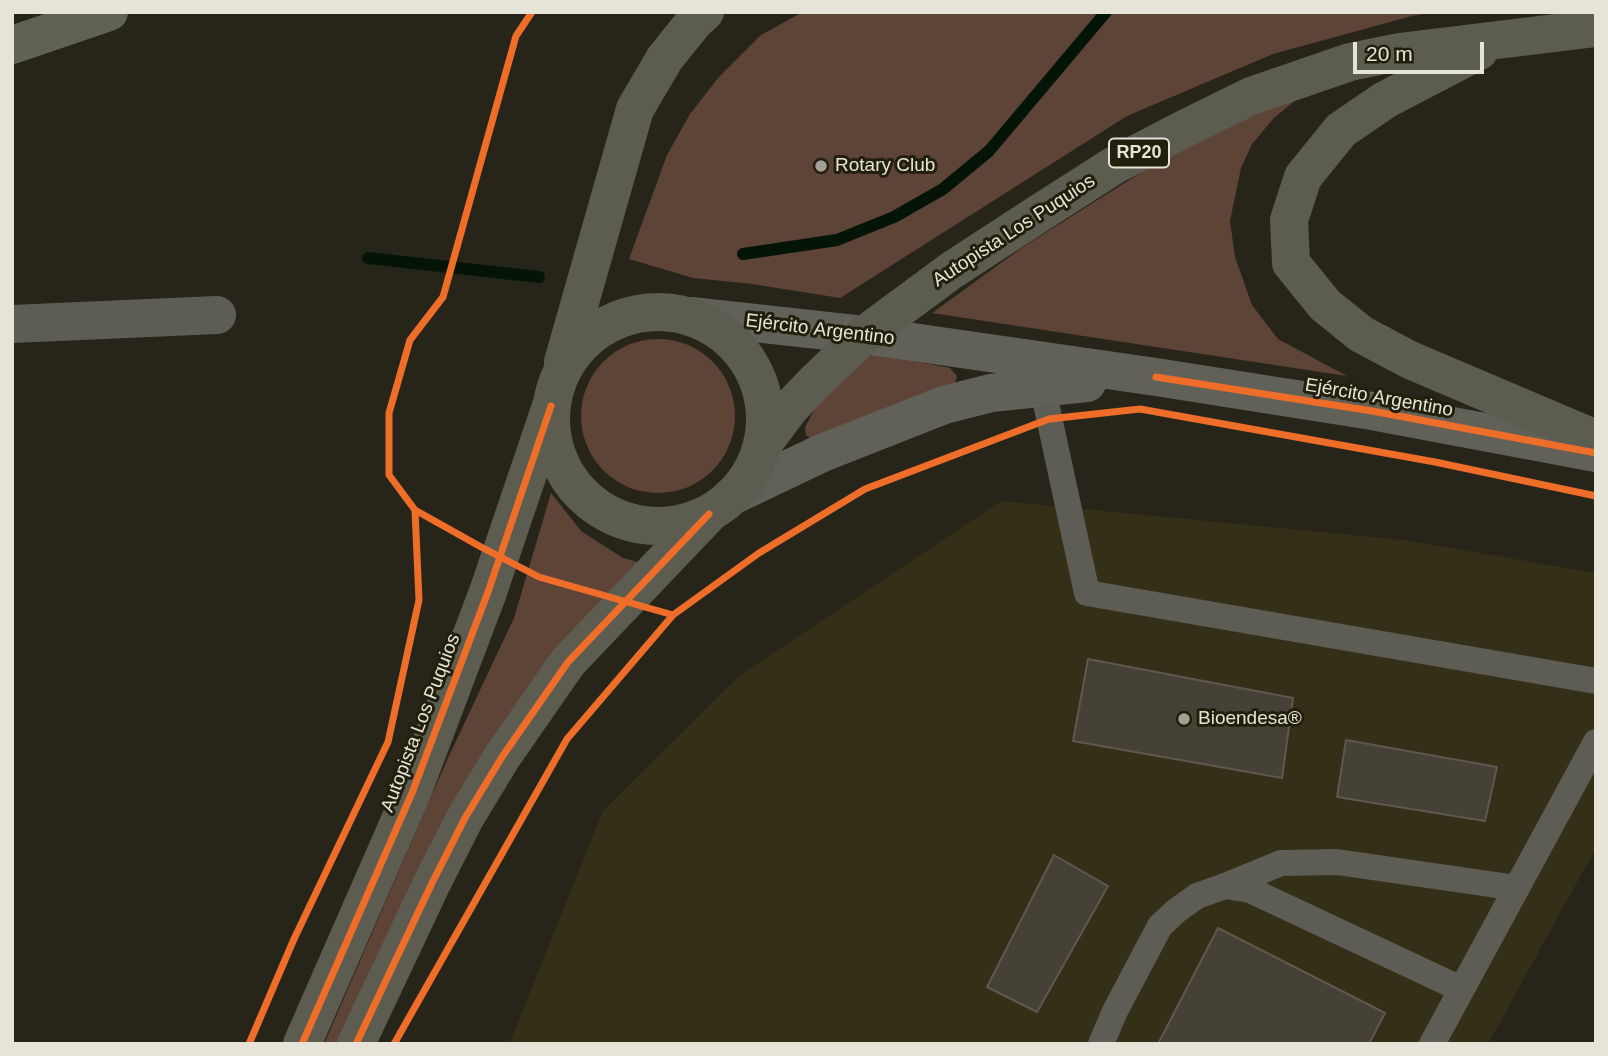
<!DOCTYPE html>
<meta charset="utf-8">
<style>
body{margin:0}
#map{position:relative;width:1608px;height:1056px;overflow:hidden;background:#27241a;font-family:Arial,sans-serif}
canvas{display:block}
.frame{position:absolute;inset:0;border:14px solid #e6e3d8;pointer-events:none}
.scale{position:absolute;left:1353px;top:42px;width:131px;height:32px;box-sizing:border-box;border:4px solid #e6e3d8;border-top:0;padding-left:9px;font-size:21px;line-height:24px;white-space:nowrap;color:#e6e3d8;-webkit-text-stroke:5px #221f0c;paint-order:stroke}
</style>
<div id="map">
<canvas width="1608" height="1056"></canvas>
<div class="frame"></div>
<div class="scale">20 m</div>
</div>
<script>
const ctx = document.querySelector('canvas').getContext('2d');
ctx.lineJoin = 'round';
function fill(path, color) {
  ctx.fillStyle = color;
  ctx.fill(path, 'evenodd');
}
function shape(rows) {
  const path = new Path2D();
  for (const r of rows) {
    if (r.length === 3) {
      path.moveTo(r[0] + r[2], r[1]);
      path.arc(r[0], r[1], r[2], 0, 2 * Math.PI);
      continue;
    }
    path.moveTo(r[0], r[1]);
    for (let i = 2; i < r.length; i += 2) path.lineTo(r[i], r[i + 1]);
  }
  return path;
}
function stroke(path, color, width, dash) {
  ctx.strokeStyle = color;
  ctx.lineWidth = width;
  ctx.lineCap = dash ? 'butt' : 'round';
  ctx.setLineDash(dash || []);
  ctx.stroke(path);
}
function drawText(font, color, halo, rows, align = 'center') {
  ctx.font = font + ' Arial,sans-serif';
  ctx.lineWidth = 6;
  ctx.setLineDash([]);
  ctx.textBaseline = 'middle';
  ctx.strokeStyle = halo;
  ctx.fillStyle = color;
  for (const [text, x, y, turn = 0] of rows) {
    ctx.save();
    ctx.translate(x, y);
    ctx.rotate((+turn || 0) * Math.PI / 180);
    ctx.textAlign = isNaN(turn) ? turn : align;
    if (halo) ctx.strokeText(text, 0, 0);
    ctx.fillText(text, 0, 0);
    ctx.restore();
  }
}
const built = shape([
 [1001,501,1404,540,1596,573,1596,848,1488,1044,509,1044,603,811,739,676]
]);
const green = shape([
 [803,12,1435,12,1412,16,1273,54,1127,116,840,298,752,284,693,278,629,259,667,155,690,114,718,78,761,35],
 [1297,99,1274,118,1252,144,1241,168,1230,221,1235,257,1252,305,1278,339,1347,376,932,313,1023,247,1172,153,1239,118],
 [658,416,77],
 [872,353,950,368,957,376,955,383,811,439,806,435,805,427,817,405],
 [551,493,581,531,623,558,649,565,558,661,349,1044,324,1044,447,760,514,618]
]);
const stream = shape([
 [743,254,837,240,894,217,943,189,989,151,1106,12],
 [368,258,539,277]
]);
const building = shape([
 [1088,659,1293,698,1282,778,1073,741,1088,659],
 [1346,740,1497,767,1485,821,1337,797,1346,740],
 [1054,855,1108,886,1037,1012,987,987,1054,855],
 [1218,928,1385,1013,1369,1044,1158,1044,1218,928]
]);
const lane = shape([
 [1039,371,1087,593,1596,681],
 [1225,886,1281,863,1337,862,1517,888],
 [1101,1044,1115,1011,1160,926,1176,911,1197,896,1225,886,1250,890,1461,989],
 [1432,1044,1596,742]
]);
const street = shape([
 [12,324,217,315]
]);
const secondary = shape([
 [691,316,864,335,1156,377,1372,411,1596,453],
 [732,496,822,453,944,405,991,393,1087,383]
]);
const primary = shape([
 [1479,51,1385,100,1341,130,1303,177,1289,220,1291,263,1325,305,1361,334,1410,360,1596,439],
 [658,419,107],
 [563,362,635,109,665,58,694,22,705,12],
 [763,444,790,408,815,382,864,335,952,270,1035,216,1113,166,1180,131,1251,96,1350,62,1399,52,1596,28],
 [302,1044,412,793,488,592,551,406],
 [356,1044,432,883,465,818,502,757,568,662,709,514]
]);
const highway = shape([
 [12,45,109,12]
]);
const cycleway = shape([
 [532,12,516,36,443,297,410,340,389,413,389,475,415,510,481,547,539,577,673,615,759,553,865,489,1049,419,1140,409,1435,462,1596,496],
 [1156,377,1372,411,1596,453],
 [249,1044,294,939,388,742,419,600,415,510],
 [302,1044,412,793,488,592,551,406],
 [356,1044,432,883,465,818,502,757,568,662,709,514],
 [394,1044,567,739,673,615]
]);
const markers = [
 [821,166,7,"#a3a096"],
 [1184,719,7,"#a3a096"]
];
const shields = [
 [1139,153,60]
];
const shieldNames = [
 ["RP20",1139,153]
];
const poiNames = [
 ["Rotary Club",835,166],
 ["Bioendesa®",1198,719]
];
const streetNames = [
 ["Autopista Los Puquios",1014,231,-33],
 ["Ejército Argentino",820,330,7],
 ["Ejército Argentino",1379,398,10],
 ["Autopista Los Puquios",421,723,-69]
];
fill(built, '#342f17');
fill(green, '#5e4337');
stroke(stream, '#041508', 12);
fill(building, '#464136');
stroke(building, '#5d5951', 2);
stroke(lane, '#5e5d55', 26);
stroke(street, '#5e5d55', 38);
stroke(secondary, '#626158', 38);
stroke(primary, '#5d5c51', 38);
stroke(highway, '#616256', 38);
stroke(cycleway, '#ee6e29', 7);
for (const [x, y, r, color] of markers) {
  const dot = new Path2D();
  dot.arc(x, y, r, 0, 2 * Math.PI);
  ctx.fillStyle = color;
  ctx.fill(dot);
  stroke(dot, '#221f0c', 2.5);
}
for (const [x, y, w] of shields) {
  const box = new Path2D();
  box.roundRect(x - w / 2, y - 14.5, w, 29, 5);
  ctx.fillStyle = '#221f0c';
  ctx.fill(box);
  stroke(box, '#e6e3d8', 2);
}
drawText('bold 18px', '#e6e3d8', null, shieldNames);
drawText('19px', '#e6e3d8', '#221f0c', poiNames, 'left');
drawText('19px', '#e6e3d8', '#221f0c', streetNames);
</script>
